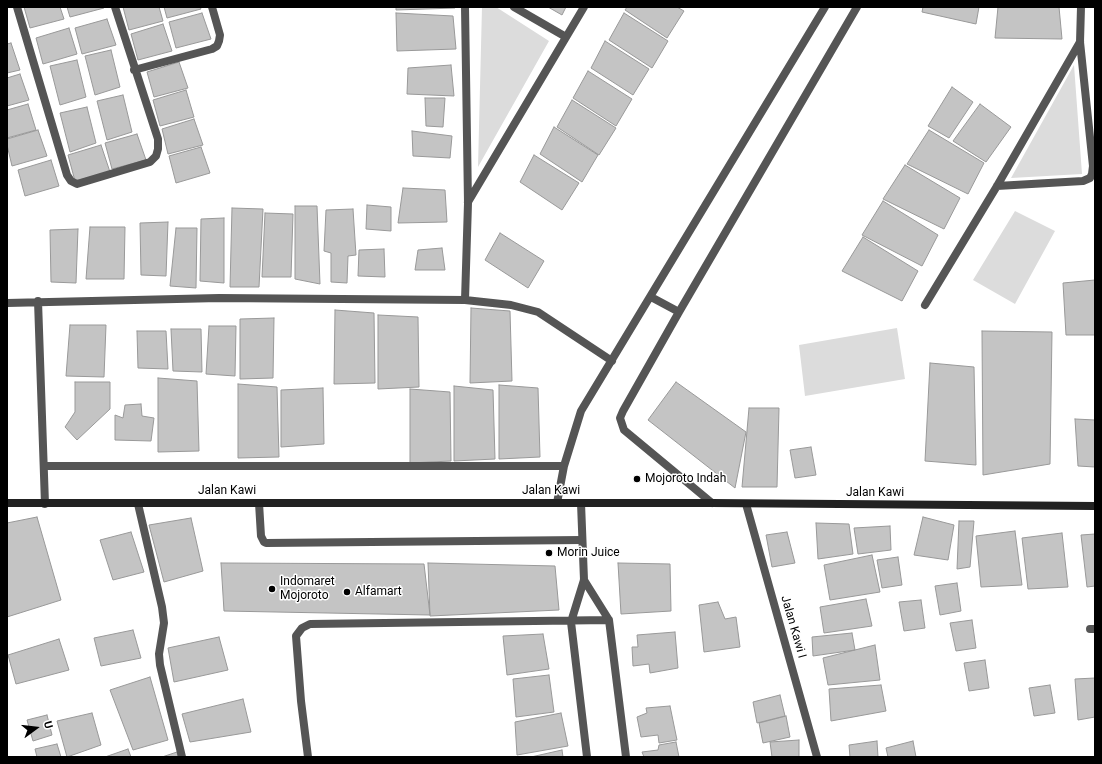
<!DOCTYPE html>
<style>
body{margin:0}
#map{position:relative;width:1102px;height:764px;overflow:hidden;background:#fff;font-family:Roboto,sans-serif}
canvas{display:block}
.frame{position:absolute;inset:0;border:8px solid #000;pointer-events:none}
.north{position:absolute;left:16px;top:708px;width:40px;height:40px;-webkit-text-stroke:3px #fff;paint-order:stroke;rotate:75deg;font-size:11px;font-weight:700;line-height:16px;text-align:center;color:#000}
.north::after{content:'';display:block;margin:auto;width:14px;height:18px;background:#000;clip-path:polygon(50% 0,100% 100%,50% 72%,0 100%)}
</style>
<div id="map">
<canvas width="1102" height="764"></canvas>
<div class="frame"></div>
<div class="north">U</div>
</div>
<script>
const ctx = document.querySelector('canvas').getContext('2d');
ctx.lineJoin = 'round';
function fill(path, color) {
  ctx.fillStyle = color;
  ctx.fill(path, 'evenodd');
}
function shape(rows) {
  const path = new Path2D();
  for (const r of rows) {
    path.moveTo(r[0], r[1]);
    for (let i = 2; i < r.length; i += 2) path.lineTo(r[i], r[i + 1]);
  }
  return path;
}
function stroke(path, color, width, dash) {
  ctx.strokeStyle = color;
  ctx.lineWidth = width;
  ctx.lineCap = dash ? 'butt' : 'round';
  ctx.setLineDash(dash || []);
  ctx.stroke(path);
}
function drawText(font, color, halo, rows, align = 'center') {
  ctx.font = font + ' Roboto,sans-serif';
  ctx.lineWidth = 3;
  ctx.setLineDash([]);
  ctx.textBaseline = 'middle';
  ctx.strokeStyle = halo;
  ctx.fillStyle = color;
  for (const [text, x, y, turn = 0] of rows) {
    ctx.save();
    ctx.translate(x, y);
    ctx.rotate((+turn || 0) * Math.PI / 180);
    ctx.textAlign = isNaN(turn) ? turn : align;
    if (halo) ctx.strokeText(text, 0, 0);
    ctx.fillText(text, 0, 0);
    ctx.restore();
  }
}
const green = shape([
 [482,7,496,7,549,41,478,167],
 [1074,65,1082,174,1011,178],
 [1015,211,1055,231,1015,304,973,280],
 [897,328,905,379,805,396,799,345]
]);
const building = shape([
 [24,7,60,7,64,19,30,28,24,7],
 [67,7,104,7,104,8,70,17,67,7],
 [123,7,159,7,163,21,129,30,123,7],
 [164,7,200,7,201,9,167,18,164,7],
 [396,7,455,7,455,8,396,10,396,7],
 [548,7,566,7,562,15,548,7],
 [627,7,677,7,684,11,667,38,625,10,627,7],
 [923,7,979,7,976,24,922,12,923,7],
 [998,7,1059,7,1062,39,995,38,998,7],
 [202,13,211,39,176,48,169,22,202,13],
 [396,13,453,16,456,49,397,51,396,13],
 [624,13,668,41,652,68,609,40,624,13],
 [107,19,116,45,82,54,75,28,107,19],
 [163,24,172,51,138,60,131,34,163,24],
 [69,28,77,54,43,64,36,38,69,28],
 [605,41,649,69,633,95,591,68,605,41],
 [11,43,20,70,7,73,7,44,11,43],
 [111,50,120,87,95,95,85,56,111,50],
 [77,60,86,97,60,105,50,66,77,60],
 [179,62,188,88,154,97,147,72,179,62],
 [451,65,454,96,407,94,408,68,451,65],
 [588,71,632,99,616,126,573,98,588,71],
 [20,74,29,100,7,106,7,78,20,74],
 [952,87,973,102,949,138,928,126,952,87],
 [186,90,194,117,160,126,153,100,186,90],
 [123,95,132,132,107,140,97,101,123,95],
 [425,98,445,98,443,127,426,126,425,98],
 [572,100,616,128,599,155,557,127,572,100],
 [28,104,36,130,7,138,7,110,28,104],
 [980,104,1011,127,986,162,953,141,980,104],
 [87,107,96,143,70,152,60,113,87,107],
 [194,119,203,145,168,154,162,129,194,119],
 [554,127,598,155,582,182,540,154,554,127],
 [38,130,47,156,12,166,7,145,7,139,38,130],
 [929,130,984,163,968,194,907,164,929,130],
 [412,131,452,136,450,158,413,156,412,131],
 [137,134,146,160,112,169,105,143,137,134],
 [101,145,110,172,75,181,68,155,101,145],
 [201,147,210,173,176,183,169,156,201,147],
 [534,155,579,183,562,210,520,182,534,155],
 [51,160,59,186,25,196,18,170,51,160],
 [905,165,960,198,944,229,883,199,905,165],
 [403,188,445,190,447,222,398,223,403,188],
 [883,201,938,235,922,266,862,235,883,201],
 [367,205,391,207,391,231,366,229,367,205],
 [295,206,317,206,320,284,295,279,295,206],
 [232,208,263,209,259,287,230,287,232,208],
 [353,209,356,255,348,256,347,283,331,282,331,253,324,251,326,210,353,209],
 [265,213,293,214,291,277,262,277,265,213],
 [224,218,224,283,200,281,201,219,224,218],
 [168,222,166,276,141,275,140,223,168,222],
 [90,227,125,227,124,279,86,279,90,227],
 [176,228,197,228,196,288,170,286,176,228],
 [78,229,76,283,51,282,50,230,78,229],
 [500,233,544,261,528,288,485,260,500,233],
 [863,237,918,271,902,301,842,271,863,237],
 [442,248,445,270,415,270,418,250,442,248],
 [384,249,385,277,358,276,359,250,384,249],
 [1095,280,1095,335,1066,335,1063,283,1095,280],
 [471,308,510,311,512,381,470,383,471,308],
 [335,310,374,313,375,383,334,384,335,310],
 [378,315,418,317,419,387,378,389,378,315],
 [274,318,273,378,240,379,240,319,274,318],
 [70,325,106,325,104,377,66,376,70,325],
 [209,326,236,326,235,376,206,374,209,326],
 [171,329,201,329,202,372,173,371,171,329],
 [137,331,166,331,168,369,138,368,137,331],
 [982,331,1052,332,1050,464,983,475,982,331],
 [930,363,974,367,976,465,925,461,930,363],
 [158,378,197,381,199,451,158,452,158,378],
 [75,382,110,382,110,409,77,440,65,427,75,412,75,382],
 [676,382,746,432,735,488,648,420,676,382],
 [238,384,277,387,279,457,238,458,238,384],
 [499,385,538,388,540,457,499,459,499,385],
 [454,386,493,390,495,459,454,461,454,386],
 [323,388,324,444,281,447,281,390,323,388],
 [410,389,450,392,451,461,410,463,410,389],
 [141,404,142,416,154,418,151,441,115,440,115,415,123,418,125,405,141,404],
 [749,408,779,408,777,487,742,487,749,408],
 [1075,419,1095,420,1095,467,1078,466,1075,419],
 [811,447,816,475,795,478,790,450,811,447],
 [37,517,61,600,7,617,7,523,37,517],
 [923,517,954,525,948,560,914,555,923,517],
 [191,518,203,571,164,582,149,525,191,518],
 [959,521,974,521,970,567,957,569,959,521],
 [816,523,849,524,853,554,818,559,816,523],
 [890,526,891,550,858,554,854,528,890,526],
 [1015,531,1022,585,981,587,976,536,1015,531],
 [131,532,144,572,113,580,100,540,131,532],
 [787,532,795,563,772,567,766,535,787,532],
 [1062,533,1068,587,1028,589,1022,538,1062,533],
 [1095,534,1095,586,1087,587,1081,535,1095,534],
 [872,555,880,592,830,600,824,565,872,555],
 [898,557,902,585,882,588,877,560,898,557],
 [221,563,424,564,430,615,224,611,221,563],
 [428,563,555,566,559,610,430,616,428,563],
 [618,563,670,564,671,611,621,614,618,563],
 [957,583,961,611,940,615,935,586,957,583],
 [866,599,872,626,824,633,820,607,866,599],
 [921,600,925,628,904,631,899,602,921,600],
 [718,602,725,619,736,617,740,647,704,652,699,605,718,602],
 [972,620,976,648,956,651,950,623,972,620],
 [133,630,141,658,101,666,94,638,133,630],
 [675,632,678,668,650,673,649,664,633,666,632,647,638,647,637,635,675,632],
 [852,633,855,650,813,656,812,637,852,633],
 [543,634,549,669,507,675,503,636,543,634],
 [219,637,228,670,174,682,168,648,219,637],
 [59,639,69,670,16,684,8,655,59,639],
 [875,645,880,680,828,685,823,658,875,645],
 [985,660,989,688,969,691,964,663,985,660],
 [549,675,554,712,516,717,513,679,549,675],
 [150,677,168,740,133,750,110,690,150,677],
 [1095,678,1095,717,1078,720,1075,679,1095,678],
 [881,685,886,711,831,721,829,689,881,685],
 [1050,685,1055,713,1034,716,1029,688,1050,685],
 [780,695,785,716,757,723,753,702,780,695],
 [243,699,251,732,190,742,182,714,243,699],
 [670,706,677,740,659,743,658,735,641,737,637,717,647,713,646,708,670,706],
 [92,713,101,745,67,757,57,721,92,713],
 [561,713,568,746,517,755,515,722,561,713],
 [47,715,52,735,33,741,27,720,47,715],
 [786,716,790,737,763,743,759,723,786,716],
 [799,740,799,757,772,757,770,742,799,740],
 [877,741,878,757,850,757,849,745,877,741],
 [913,741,916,757,888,757,886,748,913,741],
 [676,742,679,757,644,757,642,752,658,750,659,745,676,742],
 [57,744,61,757,37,757,35,749,57,744],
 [128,749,131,757,105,757,128,749],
 [562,750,563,757,531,757,562,750],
 [177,752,178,757,162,757,177,752]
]);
const lane = shape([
 [17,7,67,175,71,181,77,184,150,162,156,156,158,149,158,139,115,7],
 [134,70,212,49,217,46,219,41,220,35,212,7],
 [259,503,261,536,264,542,266,543,582,540]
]);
const street = shape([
 [514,7,566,37],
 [997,186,1083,181,1090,178,1092,174,1093,166,1080,42,1081,7],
 [468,202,584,7],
 [651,297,679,312],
 [465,300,511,305,538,312,612,361],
 [38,301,45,504],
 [7,303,219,298,465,300,468,203,465,7],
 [925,305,997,186,1080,42],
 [44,466,564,466],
 [557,503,564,466,581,411,825,7],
 [581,503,584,580,571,622,587,757],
 [712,503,624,430,620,418,623,411,679,312,857,7],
 [138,504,162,607,164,623,159,654,160,665,182,757],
 [746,504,817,757],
 [584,580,609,620,626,757],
 [1090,629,1095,629],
 [308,757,301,701,296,636,302,628,310,624,609,620]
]);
const secondary = shape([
 [7,503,712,503,1095,506]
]);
const markers = [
 [637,479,4,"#000"],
 [549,553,4,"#000"],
 [272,589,4,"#000"],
 [347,592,4,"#000"]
];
const poiNames = [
 ["Mojoroto Indah",645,479],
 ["Morin Juice",557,553],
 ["Indomaret",280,582],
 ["Mojoroto",280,596],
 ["Alfamart",355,592]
];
const streetNames = [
 ["Jalan Kawi",227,491],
 ["Jalan Kawi",551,491],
 ["Jalan Kawi",875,493],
 ["Jalan Kawi I",793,627,74]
];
fill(green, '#dcdcdc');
fill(building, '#c4c4c4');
stroke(building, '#999', 1);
stroke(lane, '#555', 8);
stroke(street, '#555', 8);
stroke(secondary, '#222', 8);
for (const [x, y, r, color] of markers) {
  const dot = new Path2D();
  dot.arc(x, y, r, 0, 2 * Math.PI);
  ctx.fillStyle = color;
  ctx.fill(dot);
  stroke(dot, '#fff', 1.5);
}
drawText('12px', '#000', '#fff', poiNames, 'left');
drawText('12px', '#000', '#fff', streetNames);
</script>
